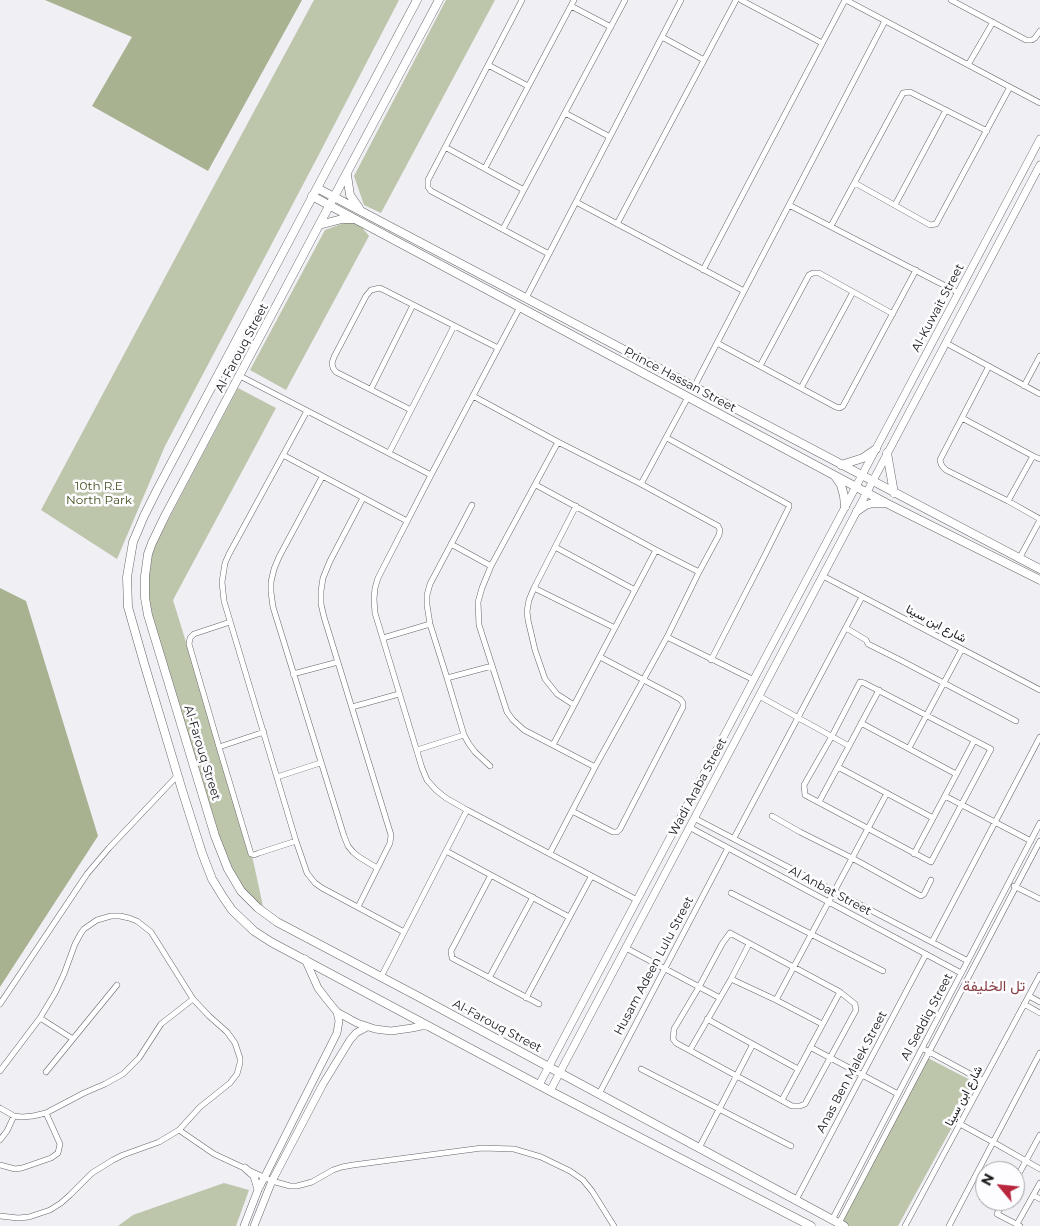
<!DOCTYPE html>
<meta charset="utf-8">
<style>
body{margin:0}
#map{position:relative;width:1040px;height:1226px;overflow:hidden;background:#efeff4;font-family:Montserrat,sans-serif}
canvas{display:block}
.north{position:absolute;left:975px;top:1161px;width:50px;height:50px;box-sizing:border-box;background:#fdfdff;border:1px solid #a1a1a3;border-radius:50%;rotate:298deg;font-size:14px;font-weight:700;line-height:20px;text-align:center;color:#171718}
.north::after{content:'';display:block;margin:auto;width:18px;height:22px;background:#b8263d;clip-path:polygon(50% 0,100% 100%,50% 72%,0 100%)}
</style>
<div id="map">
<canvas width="1040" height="1226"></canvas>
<div class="north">N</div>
</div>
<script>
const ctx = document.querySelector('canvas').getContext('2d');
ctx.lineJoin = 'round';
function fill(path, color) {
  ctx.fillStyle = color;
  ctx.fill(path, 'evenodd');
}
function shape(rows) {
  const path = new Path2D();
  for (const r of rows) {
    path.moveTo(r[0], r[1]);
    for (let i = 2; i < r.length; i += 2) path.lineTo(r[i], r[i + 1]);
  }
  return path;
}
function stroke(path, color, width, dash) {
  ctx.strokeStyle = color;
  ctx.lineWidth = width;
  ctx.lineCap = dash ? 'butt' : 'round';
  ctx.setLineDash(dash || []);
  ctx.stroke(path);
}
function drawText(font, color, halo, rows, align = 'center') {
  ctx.font = font + ' Montserrat,Vazirmatn,sans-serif';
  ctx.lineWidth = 5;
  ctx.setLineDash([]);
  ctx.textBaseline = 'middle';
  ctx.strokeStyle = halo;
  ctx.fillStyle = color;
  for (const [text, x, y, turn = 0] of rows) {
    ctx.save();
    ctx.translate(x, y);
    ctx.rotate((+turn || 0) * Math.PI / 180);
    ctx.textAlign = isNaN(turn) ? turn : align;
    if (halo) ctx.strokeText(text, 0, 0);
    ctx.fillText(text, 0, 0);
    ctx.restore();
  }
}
const green = shape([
 [314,0,399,0,316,160,165,446,117,559,41,510,202,208],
 [446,0,495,0,381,213,364,205,354,176],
 [355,219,369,236,286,390,250,370,325,230],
 [238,388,276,408,173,600,253,860,264,911,251,902,228,869,145,598,150,558,156,543],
 [926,1057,976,1083,898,1226,844,1226,839,1223],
 [224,1183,249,1190,236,1226,118,1226,133,1215]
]);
const forest = shape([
 [45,0,302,0,208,171,92,106,132,37],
 [0,588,26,601,98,836,0,987]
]);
const street = shape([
 [522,0,428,180,428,187,431,191,549,254],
 [741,0,822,43],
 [846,0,1040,103],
 [951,0,1026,40,1032,40,1035,38,1040,31],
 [571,6,611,27],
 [662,37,704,60],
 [488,65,528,86],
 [968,65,993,22],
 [565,113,610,137],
 [445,147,524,190],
 [485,168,574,0],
 [855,183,930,225,936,224,1010,87],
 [576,202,744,291],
 [789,205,959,293],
 [895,205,946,110],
 [617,224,736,0],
 [831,226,903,93,910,92,987,131],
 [503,229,625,0],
 [703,270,845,0],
 [526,298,681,0],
 [520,307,431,475,378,578,375,588,374,599,375,613,422,768,427,780,436,790,446,798,467,810,637,900],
 [717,343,836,407,840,408,843,406,916,270],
 [946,343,1040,394],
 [760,366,809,275,813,273,819,273,893,314],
 [989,366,942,456,940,460,941,464,943,467,946,470,1008,501,1040,519],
 [240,376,431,475],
 [1024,386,1040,356],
 [694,387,885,21],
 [801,388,853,292],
 [371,389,413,305],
 [473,396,558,442,641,484,718,526,720,530,719,535,699,572,667,637,595,767,550,853],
 [411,410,336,372,333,368,332,363,334,357,366,296,371,290,380,288,498,348],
 [307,411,229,554,225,563,222,582,224,601,296,841,307,873,315,883,322,888,404,932],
 [962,418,1033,456,1008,501],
 [667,438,789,505,789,507,764,557,711,660],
 [558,442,491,566,482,588,478,602,479,625,507,712,513,720,524,730,595,767],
 [389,453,454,326],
 [283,455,407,521],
 [1033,456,1040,459],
 [322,477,279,557,274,569,271,582,271,592,273,607,344,836,348,846,353,852,359,857,377,868],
 [641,484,688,397],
 [536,485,656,550,699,572],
 [472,505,430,584,427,595,427,605,430,624,447,678,464,735,469,744,475,752,490,766],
 [451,544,491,566],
 [555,547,635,590],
 [1019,559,1040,520],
 [823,576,1040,690],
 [534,588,615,628],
 [230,622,194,634,190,638,189,644,219,747,251,854,254,855,259,853,296,841],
 [846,628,866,640,868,644,902,661,1016,721],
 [667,637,754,680],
 [383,638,430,624],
 [293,674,338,662],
 [447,678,492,666],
 [860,682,864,683,991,749,931,862,805,795,804,785,832,736,860,682],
 [759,696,849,746],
 [574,705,557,694,545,679,535,650,528,620,527,611,529,600,534,588,576,506],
 [352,707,399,694],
 [861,723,956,774],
 [553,745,656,550],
 [219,747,264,732],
 [909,748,962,649],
 [417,750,464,735],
 [838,767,933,818],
 [277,777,320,763],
 [945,796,1031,841],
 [819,802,879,690],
 [572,811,613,832,617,832,620,829,683,707,683,703,680,699,600,657],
 [772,816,800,832,852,858,919,895,921,896,924,894,931,880],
 [694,818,968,961],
 [689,827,961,973],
 [734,838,862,597],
 [446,851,569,917],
 [914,854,974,741],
 [491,875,451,951,452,958,539,1004],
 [1014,886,1040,899],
 [731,893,883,971],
 [358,907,390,843,391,835,324,617,321,604,321,591,323,578,330,561,363,498],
 [730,933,840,992,855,1004,856,1010,805,1104,800,1106,792,1106,676,1043,673,1039,674,1029,699,987,722,944,730,933],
 [932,942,1040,737],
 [626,948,720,998],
 [381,977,467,810],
 [489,978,533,897],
 [731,979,776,1000,822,1024],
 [1029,996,1040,1002],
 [526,998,591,877],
 [776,1000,887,793],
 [0,1004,87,874,109,848,178,775],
 [1024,1004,1040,1013],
 [40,1018,73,1039],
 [707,1019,798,1069],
 [810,1047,898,1094],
 [922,1048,983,1081],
 [690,1050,731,979,749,944],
 [641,1069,791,1146],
 [0,1071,40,1018,55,993,64,974,75,944,81,933,84,929,97,920,111,916,120,916,129,918,137,921,151,932,193,999,209,1016,227,1032,235,1043,240,1058,240,1063,237,1074,230,1083,200,1107,179,1130,159,1142,123,1155,113,1160,92,1173,70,1195,61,1203,50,1210,29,1217,18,1218,0,1216],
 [46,1072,117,985],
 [599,1094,728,848],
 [782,1100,840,992],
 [0,1108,14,1116,22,1117,33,1116,46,1113,84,1093,105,1084,123,1074,139,1058,161,1024,193,999],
 [960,1124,993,1142,1040,1169],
 [179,1130,214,1154,272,1181,290,1186,297,1186,312,1182,333,1170,342,1167,353,1165,482,1148,514,1149,541,1157,570,1171,583,1180,592,1191,614,1226],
 [0,1140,7,1131,14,1116],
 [699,1148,753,1044],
 [0,1165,15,1169,22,1168,51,1158,58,1153,60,1144,46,1113],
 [1015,1181,1040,1135],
 [1033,1195,1040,1199],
 [796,1200,926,954],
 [1004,1201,997,1214,1020,1226],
 [832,1220,1040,823],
 [839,1223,1040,841],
 [1017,1224,1040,1183],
 [905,1226,1040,975],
 [949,1226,1040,1053]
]);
const secondary = shape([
 [305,959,318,988,328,1001,337,1012,357,1023,375,1029,391,1031,412,1028,421,1026,428,1026],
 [539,1085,1040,139],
 [550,1091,1040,165],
 [245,1168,254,1176,258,1190],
 [244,1226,258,1190,337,1033,339,1021,337,1012],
 [254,1226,272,1181,323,1084,350,1040,356,1033,367,1027]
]);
const primary = shape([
 [417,0,317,188,158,488,144,516,133,542,127,577,128,607,144,663,182,790,202,853,212,879,223,897,232,910,254,931,271,942,550,1091,811,1226],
 [439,0,319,225,165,516,152,543,148,554,145,576,145,598,148,615,215,836,228,869,241,891,258,908,277,922,419,997,844,1226],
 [347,175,350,195,359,208],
 [317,188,1040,569],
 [312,196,888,504,1040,580],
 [319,225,342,219,354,219],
 [887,453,894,493],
 [841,465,863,458,876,449],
 [835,476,841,485,844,496,845,507],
 [857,511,866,505,873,503,885,503]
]);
const streetNames = [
 ["Al-Kuwait Street",938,308,-62],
 ["Al-Farouq Street",242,348,-62],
 ["Prince Hassan Street",680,380,28],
 ["شارع ابن سينا",936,624,28],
 ["Al-Farouq Street",202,753,73],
 ["Wadi Araba Street",698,787,-62],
 ["Al Anbat Street",830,891,28],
 ["Husam Adeen Lulu Street",654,966,-62],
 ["Al Seddiq Street",927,1017,-62],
 ["Al-Farouq Street",497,1026,28],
 ["Anas Ben Malek Street",852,1072,-62],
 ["شارع ابن سينا",964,1096,-62]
];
const parkNames = [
 ["10th R.E",99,486],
 ["North Park",99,500]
];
const quarterNames = [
 ["تل الخليفة",994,987]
];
fill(green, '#bdc5ab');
fill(forest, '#a8b291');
stroke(street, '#666569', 6);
stroke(secondary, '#666569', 8);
stroke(primary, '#666569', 9);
stroke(street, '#fff', 5);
stroke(secondary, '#fff', 7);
stroke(primary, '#fff', 8);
drawText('12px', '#171718', '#fdfdff', streetNames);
drawText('12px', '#45511e', '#fdfdff', parkNames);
drawText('15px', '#873e42', '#fdfdff', quarterNames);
</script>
